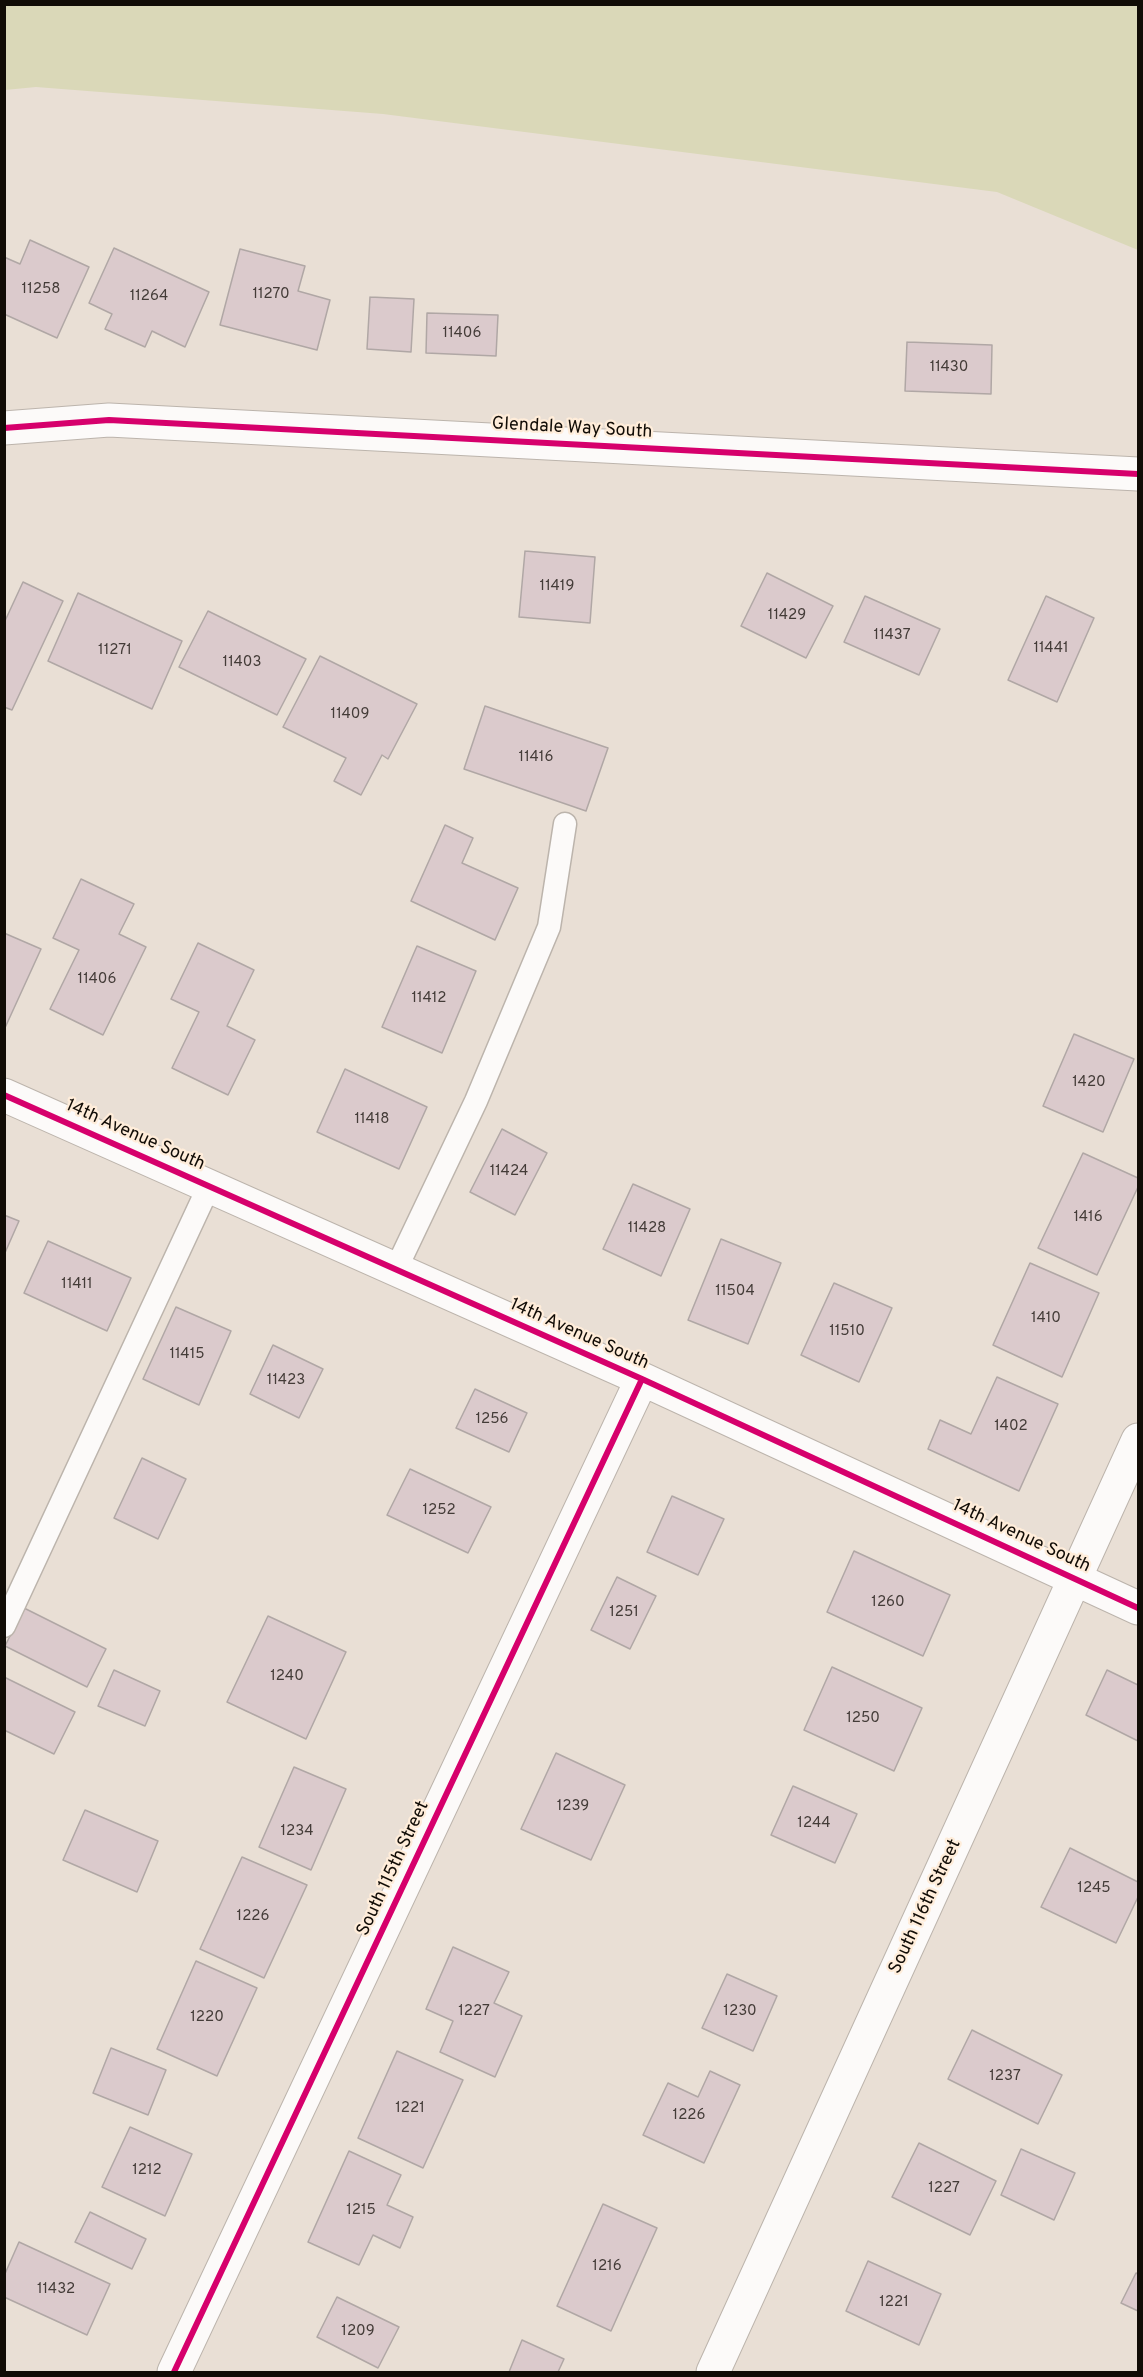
<!DOCTYPE html>
<style>
body{margin:0}
#map{position:relative;width:1143px;height:2377px;overflow:hidden;background:#e9dfd5;font-family:Overpass,sans-serif}
canvas{display:block}
.frame{position:absolute;inset:0;border:6px solid #110c06;pointer-events:none}
</style>
<div id="map">
<canvas width="1143" height="2377"></canvas>
<div class="frame"></div>
</div>
<script>
const ctx = document.querySelector('canvas').getContext('2d');
ctx.lineJoin = 'round';
function fill(path, color) {
  ctx.fillStyle = color;
  ctx.fill(path, 'evenodd');
}
function shape(rows) {
  const path = new Path2D();
  for (const r of rows) {
    path.moveTo(r[0], r[1]);
    for (let i = 2; i < r.length; i += 2) path.lineTo(r[i], r[i + 1]);
  }
  return path;
}
function stroke(path, color, width, dash) {
  ctx.strokeStyle = color;
  ctx.lineWidth = width;
  ctx.lineCap = dash ? 'butt' : 'round';
  ctx.setLineDash(dash || []);
  ctx.stroke(path);
}
function drawText(font, color, halo, rows, align = 'center') {
  ctx.font = font + ' Overpass,sans-serif';
  ctx.lineWidth = 4.5;
  ctx.setLineDash([]);
  ctx.textBaseline = 'middle';
  ctx.strokeStyle = halo;
  ctx.fillStyle = color;
  for (const [text, x, y, turn = 0] of rows) {
    ctx.save();
    ctx.translate(x, y);
    ctx.rotate((+turn || 0) * Math.PI / 180);
    ctx.textAlign = isNaN(turn) ? turn : align;
    if (halo) ctx.strokeText(text, 0, 0);
    ctx.fillText(text, 0, 0);
    ctx.restore();
  }
}
const green = shape([
 [5,4,1138,5,1138,250,997,192,383,114,36,87,5,90]
]);
const building = shape([
 [30,240,89,267,57,338,4,314,4,257,20,264,30,240],
 [114,248,209,292,185,347,152,331,145,347,105,329,112,314,89,303,114,248],
 [240,249,305,266,298,291,330,300,317,350,220,325,240,249],
 [370,297,414,299,411,352,367,349,370,297],
 [427,313,498,315,496,356,426,353,427,313],
 [907,342,992,345,991,394,905,391,907,342],
 [525,551,595,557,590,623,519,617,525,551],
 [767,573,833,606,806,658,741,626,767,573],
 [23,582,63,601,12,710,4,707,4,623,23,582],
 [78,593,182,641,152,709,48,661,78,593],
 [865,596,940,629,919,675,844,642,865,596],
 [1046,596,1094,618,1057,702,1008,680,1046,596],
 [208,611,306,659,277,715,179,667,208,611],
 [320,656,417,704,388,759,382,755,361,795,334,781,346,758,283,727,320,656],
 [485,706,608,748,586,811,464,769,485,706],
 [445,825,473,838,462,863,518,888,495,940,411,901,445,825],
 [81,879,134,904,119,934,146,947,103,1035,50,1009,79,950,53,938,81,879],
 [4,933,41,949,4,1030,4,933],
 [198,943,254,970,227,1026,255,1040,228,1095,172,1068,199,1012,171,999,198,943],
 [417,946,476,971,442,1053,382,1027,417,946],
 [1074,1034,1134,1059,1103,1132,1043,1106,1074,1034],
 [345,1069,427,1107,399,1169,317,1132,345,1069],
 [502,1129,547,1153,515,1215,470,1192,502,1129],
 [1083,1153,1138,1178,1138,1187,1097,1275,1038,1248,1083,1153],
 [633,1184,690,1209,661,1276,603,1249,633,1184],
 [4,1215,19,1221,4,1255,4,1215],
 [721,1239,781,1263,748,1344,688,1320,721,1239],
 [48,1241,131,1278,107,1331,24,1293,48,1241],
 [1030,1263,1099,1293,1062,1377,993,1345,1030,1263],
 [834,1283,892,1308,859,1382,801,1355,834,1283],
 [176,1307,231,1331,199,1405,143,1379,176,1307],
 [273,1345,323,1369,299,1418,250,1394,273,1345],
 [997,1377,1058,1404,1019,1491,928,1449,940,1420,971,1434,997,1377],
 [475,1389,527,1413,509,1452,456,1428,475,1389],
 [142,1458,186,1479,158,1539,114,1518,142,1458],
 [410,1469,491,1507,468,1553,387,1515,410,1469],
 [672,1496,724,1519,698,1575,647,1552,672,1496],
 [854,1551,950,1595,923,1656,827,1612,854,1551],
 [617,1577,656,1596,630,1649,591,1630,617,1577],
 [24,1608,106,1649,87,1687,5,1646,24,1608],
 [268,1616,346,1652,306,1739,227,1702,268,1616],
 [832,1667,922,1708,894,1771,804,1730,832,1667],
 [114,1670,160,1691,145,1726,98,1706,114,1670],
 [1107,1670,1138,1685,1138,1741,1086,1715,1107,1670],
 [4,1677,75,1712,54,1754,4,1730,4,1677],
 [556,1753,625,1785,591,1860,521,1829,556,1753],
 [294,1767,346,1789,311,1870,259,1847,294,1767],
 [793,1786,857,1814,835,1863,771,1835,793,1786],
 [85,1810,158,1841,137,1892,63,1860,85,1810],
 [1070,1848,1138,1882,1138,1897,1116,1943,1041,1907,1070,1848],
 [242,1857,307,1885,264,1978,200,1949,242,1857],
 [453,1947,509,1972,494,2003,522,2016,495,2077,440,2052,453,2021,426,2009,453,1947],
 [196,1961,257,1988,217,2076,157,2049,196,1961],
 [727,1974,777,1996,753,2051,702,2028,727,1974],
 [972,2030,1062,2075,1038,2124,948,2079,972,2030],
 [111,2048,166,2070,148,2115,93,2093,111,2048],
 [397,2051,463,2080,423,2168,358,2138,397,2051],
 [710,2071,740,2085,704,2163,643,2135,668,2083,698,2097,710,2071],
 [130,2127,192,2154,165,2216,102,2187,130,2127],
 [919,2143,996,2181,970,2235,892,2197,919,2143],
 [1021,2149,1075,2173,1054,2220,1001,2195,1021,2149],
 [349,2151,401,2175,387,2205,413,2217,400,2248,373,2235,359,2265,308,2242,349,2151],
 [603,2204,657,2228,611,2331,557,2306,603,2204],
 [90,2212,146,2239,132,2269,75,2242,90,2212],
 [19,2242,110,2284,87,2335,4,2297,4,2276,19,2242],
 [868,2261,941,2294,919,2345,846,2311,868,2261],
 [1136,2273,1138,2274,1138,2311,1121,2303,1136,2273],
 [337,2297,399,2327,378,2368,317,2337,337,2297],
 [522,2340,564,2359,558,2372,509,2372,522,2340]
]);
const lane = shape([
 [396,1269,476,1101,549,927,565,824],
 [4,1626,209,1186]
]);
const street = shape([
 [4,1095,642,1379,1138,1608],
 [174,2372,642,1379]
]);
const secondary = shape([
 [4,428,109,420,1138,474],
 [713,2372,1138,1440]
]);
const cycleway = shape([
 [4,428,109,420,1138,474],
 [4,1095,642,1379,1138,1608],
 [174,2372,642,1379]
]);
const numberNames = [
 ["11258",41,290],
 ["11270",271,295],
 ["11264",149,297],
 ["11406",462,334],
 ["11430",949,368],
 ["11419",557,587],
 ["11429",787,616],
 ["11437",892,636],
 ["11441",1051,649],
 ["11271",115,651],
 ["11403",242,663],
 ["11409",350,715],
 ["11416",536,758],
 ["11406",97,980],
 ["11412",429,999],
 ["1420",1089,1083],
 ["11418",372,1120],
 ["11424",509,1172],
 ["1416",1088,1218],
 ["11428",647,1229],
 ["11411",77,1285],
 ["11504",735,1292],
 ["1410",1046,1319],
 ["11510",847,1332],
 ["11415",187,1355],
 ["11423",286,1381],
 ["1256",492,1420],
 ["1402",1011,1427],
 ["1252",439,1511],
 ["1260",888,1603],
 ["1251",624,1613],
 ["1240",287,1677],
 ["1250",863,1719],
 ["1239",573,1807],
 ["1244",814,1824],
 ["1234",297,1832],
 ["1245",1094,1889],
 ["1226",253,1917],
 ["1227",474,2012],
 ["1230",740,2012],
 ["1220",207,2018],
 ["1237",1005,2077],
 ["1221",410,2109],
 ["1226",689,2116],
 ["1212",147,2171],
 ["1227",944,2189],
 ["1215",361,2211],
 ["1216",607,2267],
 ["11432",56,2290],
 ["1221",894,2303],
 ["1209",358,2332]
];
const streetNames = [
 ["Glendale Way South",572,429,3],
 ["14th Avenue South",135,1136,24],
 ["14th Avenue South",579,1335,24],
 ["14th Avenue South",1021,1537,25],
 ["South 115th Street",394,1869,-65],
 ["South 116th Street",926,1907,-65]
];
fill(green, '#dad8b8');
fill(building, '#dbcacc');
stroke(building, '#b0a7a5', 1.5);
stroke(lane, '#bcb4ac', 25);
stroke(street, '#bcb4ac', 35);
stroke(secondary, '#bcb4ac', 35);
stroke(lane, '#fcfaf9', 22);
stroke(street, '#fcfaf9', 33);
stroke(secondary, '#fcfaf9', 33);
stroke(cycleway, '#d6006c', 6);
drawText('15px', '#443c38', null, numberNames);
drawText('18px', '#110c06', '#ffedda', streetNames);
</script>
